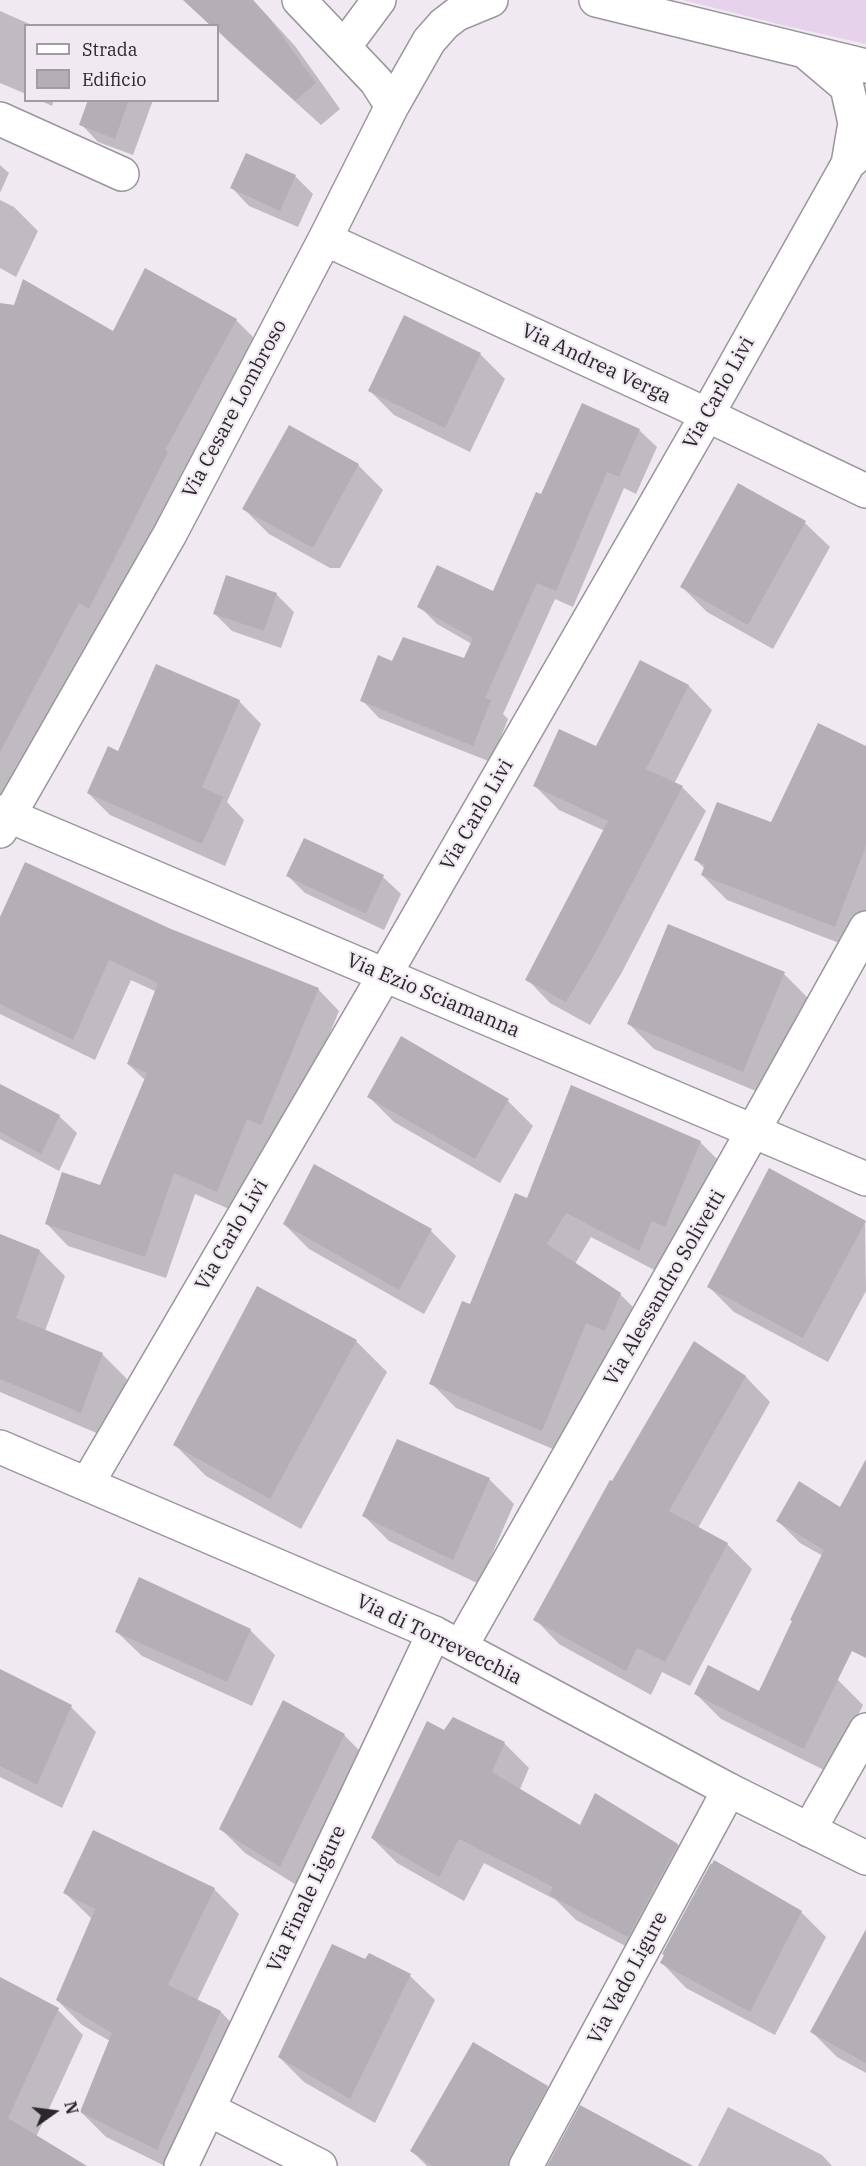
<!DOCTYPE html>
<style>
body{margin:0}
#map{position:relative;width:866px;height:2166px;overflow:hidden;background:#f0e9f2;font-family:"IBM Plex Serif",serif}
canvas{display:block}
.legend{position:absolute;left:24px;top:24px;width:195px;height:78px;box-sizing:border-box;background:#f0e9f2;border:2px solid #a19ba2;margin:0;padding:8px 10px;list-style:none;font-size:18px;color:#2a272a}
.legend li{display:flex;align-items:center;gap:12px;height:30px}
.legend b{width:30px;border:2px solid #a19ba2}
.north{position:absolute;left:24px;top:2082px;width:60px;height:60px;-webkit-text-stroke:4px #f0e9f2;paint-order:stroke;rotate:76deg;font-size:16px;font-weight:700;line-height:24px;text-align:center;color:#2a272a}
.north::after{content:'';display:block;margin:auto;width:21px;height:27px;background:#2a272a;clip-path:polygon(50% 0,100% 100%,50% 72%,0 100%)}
</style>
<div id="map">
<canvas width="866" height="2166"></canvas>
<ul class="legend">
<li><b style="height:8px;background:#fff"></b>Strada</li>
<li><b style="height:16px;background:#b4aeb6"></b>Edificio</li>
</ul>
<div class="north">N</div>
</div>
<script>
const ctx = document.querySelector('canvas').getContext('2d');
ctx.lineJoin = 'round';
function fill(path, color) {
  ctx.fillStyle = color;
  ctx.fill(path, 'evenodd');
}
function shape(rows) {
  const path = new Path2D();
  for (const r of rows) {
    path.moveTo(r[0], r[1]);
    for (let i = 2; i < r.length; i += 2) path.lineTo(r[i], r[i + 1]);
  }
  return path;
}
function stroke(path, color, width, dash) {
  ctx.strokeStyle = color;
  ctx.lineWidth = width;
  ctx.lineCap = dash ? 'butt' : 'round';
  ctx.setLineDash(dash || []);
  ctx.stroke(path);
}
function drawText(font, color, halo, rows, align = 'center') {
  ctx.font = font + ' "IBM Plex Serif",serif';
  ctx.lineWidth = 4.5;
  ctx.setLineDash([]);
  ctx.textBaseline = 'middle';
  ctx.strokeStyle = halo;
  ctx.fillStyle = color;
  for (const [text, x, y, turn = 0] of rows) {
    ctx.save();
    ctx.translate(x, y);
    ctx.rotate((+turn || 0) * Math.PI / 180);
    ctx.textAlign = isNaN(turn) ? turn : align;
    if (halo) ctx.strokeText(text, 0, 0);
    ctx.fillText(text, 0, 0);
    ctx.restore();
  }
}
const green = shape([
 [683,0,866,0,866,44,782,25]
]);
const shadow = shape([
 [187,0,253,0,295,46,340,109,321,125,228,41,218,31,218,26],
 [0,11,34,26,26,26,26,94,0,83],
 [39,100,54,100,52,106],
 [90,100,153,100,133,155,98,142,81,124],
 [0,165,9,173,0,193],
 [295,176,313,194,298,227,249,206,232,188],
 [0,200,14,207,38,231,16,277,0,268],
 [404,317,480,354,505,379,470,452,394,415,369,390],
 [236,320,260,344,10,801,0,795,0,332,113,333],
 [639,430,657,447,636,494,624,488,573,607,555,599,503,714,508,719,491,762,379,718,362,700,393,663,465,660,472,644,437,624,419,606,494,593,542,496],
 [358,465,383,490,340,568,330,568,269,534,244,509],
 [805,523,830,547,773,649,707,612,682,587],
 [276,594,294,612,281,648,232,631,215,614],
 [641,662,689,686,712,710,674,784,682,787,706,811,621,974,590,1025,550,1003,527,979,605,831,559,810,535,786,596,748],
 [239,701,261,724,227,802,244,820,225,866,110,815,88,793,119,753],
 [866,748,866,935,860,951,727,900,702,875,705,869,695,859,772,824],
 [288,876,383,877,401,894,384,930,305,893],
 [0,921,171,930,318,989,339,1011,283,1146,268,1139,238,1213,195,1194,166,1278,68,1246,47,1224,100,1187,146,1081,128,1064,157,992,131,980,95,1060,0,1014],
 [784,974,809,999,768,1096,654,1049,629,1024],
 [401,1038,508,1101,533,1126,500,1183,394,1122,369,1097],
 [0,1086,59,1116,77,1133,59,1171,0,1139],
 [700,1142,725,1167,664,1275,591,1237,575,1264,620,1294,645,1319,630,1355,611,1347,567,1455,456,1408,431,1383,527,1200],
 [315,1166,431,1231,456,1256,424,1314,309,1249,284,1224],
 [865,1222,866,1291,828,1362,734,1312,709,1287],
 [0,1235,40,1251,65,1276,45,1331,102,1354,127,1379,106,1437,0,1392],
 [356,1341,387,1372,301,1529,206,1476,175,1445],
 [694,1343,746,1377,770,1402,698,1528,727,1544,752,1569,690,1686,662,1672,651,1695,559,1644,535,1619],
 [866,1463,866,1653,823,1556,800,1543,778,1521,840,1509],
 [489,1479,514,1504,479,1584,389,1541,364,1516],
 [250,1630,275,1655,252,1706,142,1656,117,1632],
 [0,1671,71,1707,96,1732,62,1808,0,1777],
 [838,1680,863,1705,830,1773,721,1719,696,1694,759,1693],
 [444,1732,504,1743,529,1768,520,1789,581,1828,595,1796,678,1845,702,1870,654,1961,576,1920,556,1900,484,1863,464,1901,397,1863,372,1838],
 [344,1735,369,1760,306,1891,245,1853,220,1828],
 [214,1889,239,1914,197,2001,221,2012,245,2037,165,2166,106,2137,81,2112,110,2041,82,2025,57,2000,92,1919,64,1892],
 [801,1912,826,1937,775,2035,686,1988,662,1963],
 [866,1935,866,2073,837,2057,812,2032],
 [366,1961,410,1976,435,2000,375,2123,304,2082,279,2057],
 [0,1979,58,2010,83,2035,36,2137,80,2166,0,2166],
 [547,2087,572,2111,542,2166,427,2166,412,2151],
 [728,2107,822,2155,832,2166,698,2166]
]);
const building = shape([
 [183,0,253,0,270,19,316,83,295,101,218,31,218,26,211,26],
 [88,100,129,100,115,139,79,125],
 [246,153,296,175,280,211,230,188],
 [145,268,237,319,165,450,168,452,89,609,79,603,0,752,0,303,14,305,23,279,113,331],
 [404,315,481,353,445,428,368,391],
 [582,403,640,429,619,477,607,472,556,591,537,583,485,698,491,700,473,746,360,701,378,655,392,661,403,637,464,658,473,638,417,607,437,565,493,591,536,492,541,494],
 [289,425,359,464,313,548,242,509],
 [738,483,806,521,748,625,680,587],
 [226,575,277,593,264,631,213,614],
 [640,660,689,685,646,769,683,786,597,950,566,1002,525,980,608,821,533,786,559,729,596,746],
 [156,664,240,700,202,787,223,797,202,844,87,793,108,746,118,751],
 [818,723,866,746,866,846,835,927,701,875,705,865,694,860,717,802,771,822],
 [304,838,384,875,366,914,286,876],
 [25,862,171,929,319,988,261,1125,247,1119,217,1192,174,1173,145,1257,45,1224,62,1172,100,1185,147,1073,127,1064,158,983,109,960,73,1040,0,1004,0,917],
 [668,924,785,972,743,1072,627,1024],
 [401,1036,509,1099,475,1159,367,1097],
 [0,1084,60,1115,41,1154,0,1132],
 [571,1085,701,1141,665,1227,652,1221,639,1251,566,1213,547,1244,621,1293,605,1331,586,1323,542,1431,429,1384,462,1301,470,1304,515,1193,527,1198],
 [314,1164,432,1229,399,1290,283,1224],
 [769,1168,866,1221,803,1338,707,1287],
 [0,1234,40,1250,16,1318,103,1353,81,1413,0,1379],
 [257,1286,357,1340,270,1499,173,1445],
 [694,1341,746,1376,669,1511,728,1543,665,1662,637,1648,626,1671,533,1620,610,1480,612,1481],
 [397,1439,490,1478,453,1560,362,1516],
 [866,1459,866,1658,852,1651,804,1749,694,1694,708,1665,759,1691,792,1621,790,1620,824,1550,776,1521,799,1481,840,1507],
 [139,1577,251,1629,227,1682,115,1632],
 [0,1669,72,1705,37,1785,0,1766],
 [283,1700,345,1734,280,1867,219,1829],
 [453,1717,505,1742,492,1772,580,1825,595,1793,678,1844,628,1937,549,1895,553,1887,459,1839,439,1877,371,1838,427,1721,444,1730],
 [93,1830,215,1888,168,1985,221,2011,157,2150,80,2112,112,2033,56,2000,95,1909,63,1893],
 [714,1860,802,1911,750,2012,660,1963,664,1955,662,1954,711,1863,712,1864],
 [866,1929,866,2063,810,2032],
 [332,1944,365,1959,369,1953,411,1974,350,2099,278,2057],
 [0,1977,59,2008,8,2118,87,2166,0,2166],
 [473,2042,548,2086,510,2157,507,2166,433,2166,410,2151],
 [580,2105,693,2166,547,2166]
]);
const minor = shape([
 [299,0,376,81,392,106],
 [596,0,866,66],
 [344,47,379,0],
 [808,54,847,87,855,123,848,164],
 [0,119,122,174],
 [325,239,684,404,866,491],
 [0,812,866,1179],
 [0,831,170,534,325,239,392,106,429,41,444,24,457,14,491,0],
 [87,1484,384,976,707,415,848,164,866,147],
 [461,1646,739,1156,866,928],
 [809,1830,866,1730],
 [208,2109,320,2166],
 [181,2166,434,1633],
 [526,2166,729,1790]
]);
const major = shape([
 [0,1447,434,1633,729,1790,866,1858]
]);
const streetNames = [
 ["Via Andrea Verga",596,364,25],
 ["Via Carlo Livi",719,393,-61],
 ["Via Cesare Lombroso",235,409,-62],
 ["Via Carlo Livi",477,815,-60],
 ["Via Ezio Sciamanna",433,996,23],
 ["Via Carlo Livi",232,1235,-60],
 ["Via Alessandro Solivetti",665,1288,-60],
 ["Via di Torrevecchia",439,1640,26],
 ["Via Finale Ligure",307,1899,-65],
 ["Via Vado Ligure",628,1978,-62]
];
fill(green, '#e6d2eb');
fill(shadow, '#0003');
fill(building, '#b4aeb6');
stroke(minor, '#9b959d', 36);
stroke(major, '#9b959d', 36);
stroke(minor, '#fff', 33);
stroke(major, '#fff', 33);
drawText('20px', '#2a272a', '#f0e9f2', streetNames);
</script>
